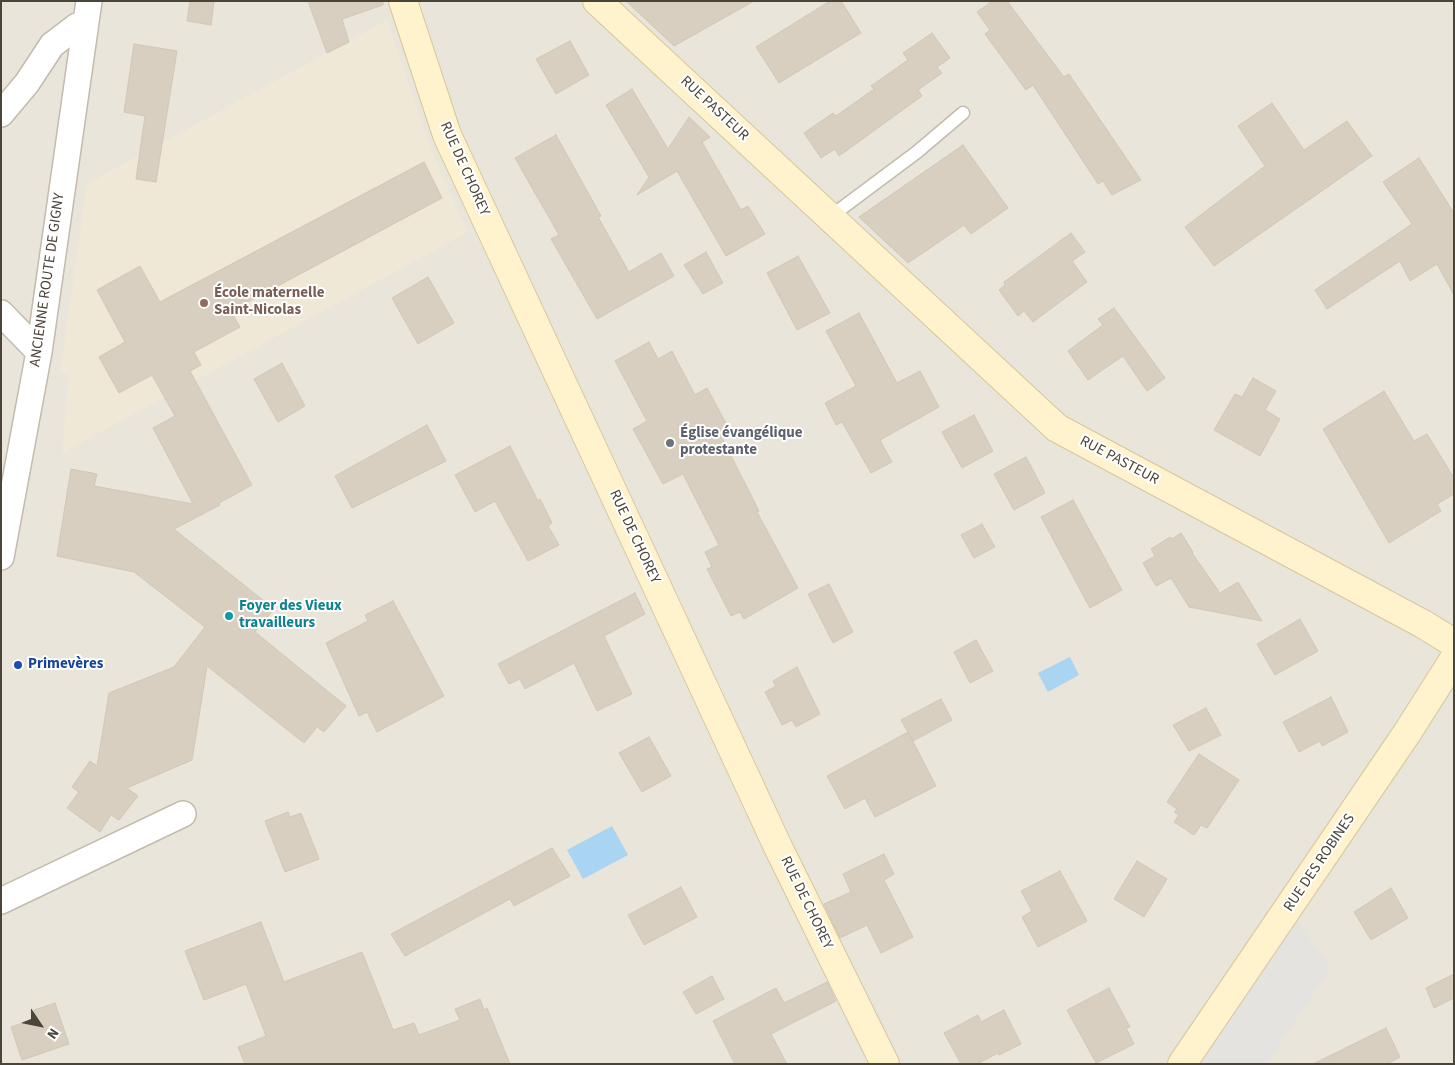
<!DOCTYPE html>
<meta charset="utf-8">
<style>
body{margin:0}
#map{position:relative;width:1455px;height:1065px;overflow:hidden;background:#f6f3ec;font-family:"Source Sans 3",sans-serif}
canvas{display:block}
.frame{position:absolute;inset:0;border:2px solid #4b4439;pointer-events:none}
.north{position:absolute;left:15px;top:1000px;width:50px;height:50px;-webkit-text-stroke:4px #fff;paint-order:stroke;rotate:124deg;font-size:14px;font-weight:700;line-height:20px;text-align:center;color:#4b4439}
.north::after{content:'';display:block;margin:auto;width:18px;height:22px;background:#4b4439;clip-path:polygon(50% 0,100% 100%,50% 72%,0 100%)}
</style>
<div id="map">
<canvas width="1455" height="1065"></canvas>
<div class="frame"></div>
<div class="north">N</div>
</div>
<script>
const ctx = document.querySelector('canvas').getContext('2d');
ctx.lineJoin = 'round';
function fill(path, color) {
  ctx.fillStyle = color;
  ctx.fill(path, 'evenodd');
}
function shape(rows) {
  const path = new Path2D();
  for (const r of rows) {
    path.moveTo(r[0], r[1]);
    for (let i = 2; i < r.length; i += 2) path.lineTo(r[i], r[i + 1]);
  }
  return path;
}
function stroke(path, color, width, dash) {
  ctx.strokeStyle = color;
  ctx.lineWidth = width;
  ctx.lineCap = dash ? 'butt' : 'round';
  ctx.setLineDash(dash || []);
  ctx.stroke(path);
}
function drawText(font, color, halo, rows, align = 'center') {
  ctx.font = font + ' "Source Sans 3",sans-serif';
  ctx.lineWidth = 4;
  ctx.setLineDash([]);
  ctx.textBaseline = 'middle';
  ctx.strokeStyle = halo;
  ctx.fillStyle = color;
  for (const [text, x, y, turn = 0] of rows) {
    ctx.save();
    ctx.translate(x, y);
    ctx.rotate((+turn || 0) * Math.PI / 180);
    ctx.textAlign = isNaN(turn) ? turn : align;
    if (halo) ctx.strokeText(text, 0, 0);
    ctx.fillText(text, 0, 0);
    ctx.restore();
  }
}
const residential = shape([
 [1,1,1454,1,1454,1064,1,1064]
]);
const education = shape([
 [387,20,432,152,468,232,62,453,69,375,60,373,87,184]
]);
const parking = shape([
 [1288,909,1331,967,1266,1064,1182,1064]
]);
const water = shape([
 [1070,657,1079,675,1048,692,1038,673],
 [612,826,628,855,583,879,567,850]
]);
const building = shape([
 [190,1,214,1,211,25,187,21,190,1],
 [308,1,383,1,383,5,342,19,349,42,327,53,308,1],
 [626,1,754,1,674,46,626,1],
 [830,1,841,1,861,33,779,83,756,47,830,1],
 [992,1,1007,1,1064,77,1069,74,1141,180,1112,195,1103,181,1098,184,1033,85,1026,90,985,34,990,30,977,12,992,1],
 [932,33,950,58,937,67,942,73,918,90,922,96,839,156,835,149,821,158,804,133,833,113,836,116,874,89,871,86,908,60,903,53,932,33],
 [570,41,589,75,556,94,536,59,570,41],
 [134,44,177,51,156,182,136,179,145,116,124,112,134,44],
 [632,89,668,149,689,117,710,137,702,142,741,210,748,206,765,234,726,256,677,171,637,195,649,177,606,105,632,89],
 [1272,103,1304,150,1347,121,1372,156,1214,266,1185,227,1265,166,1238,126,1272,103],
 [556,135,601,216,598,217,629,272,661,253,674,276,597,319,551,239,559,235,515,158,556,135],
 [963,145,1008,208,971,234,964,225,908,263,859,217,963,145],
 [1419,158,1454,213,1454,295,1437,264,1410,281,1400,261,1327,309,1315,290,1412,224,1383,182,1419,158],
 [424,162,442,198,231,311,240,327,194,352,201,365,190,371,252,485,219,503,220,505,174,529,274,609,255,632,346,706,324,732,317,727,304,743,207,666,192,760,127,788,138,796,119,820,111,815,100,832,67,808,79,792,72,787,90,761,97,766,109,693,174,667,205,627,134,572,57,556,71,469,97,474,94,486,193,504,153,428,175,416,152,375,119,393,99,357,125,342,97,290,140,266,160,302,424,162],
 [1071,233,1085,252,1072,261,1087,282,1033,322,1024,311,1018,316,999,290,1005,285,1004,282,1071,233],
 [706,252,723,283,703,294,684,265,706,252],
 [798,256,830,313,797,330,767,273,798,256],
 [428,277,454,323,418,344,392,298,428,277],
 [1114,308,1165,378,1147,391,1123,356,1088,380,1068,351,1103,325,1098,319,1114,308],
 [859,313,897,383,920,371,939,407,880,440,892,462,871,473,842,422,836,425,825,403,856,386,826,331,859,313],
 [649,342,658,359,672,351,695,395,707,388,728,427,719,432,759,511,757,512,798,588,744,619,740,612,731,616,707,569,712,567,705,552,719,545,683,474,663,484,633,429,647,421,615,361,649,342],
 [282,363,305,406,278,422,254,379,282,363],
 [1253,378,1276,391,1265,410,1280,419,1260,456,1214,430,1235,394,1242,397,1253,378],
 [1384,391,1414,441,1427,434,1454,478,1454,494,1437,504,1441,511,1389,543,1323,429,1384,391],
 [974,415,993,451,962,468,942,432,974,415],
 [427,425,446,461,352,508,335,476,427,425],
 [510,446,538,501,540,499,552,523,548,526,559,545,528,561,495,501,475,512,455,475,510,446],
 [1026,457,1045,493,1014,510,994,474,1026,457],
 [1073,500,1122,590,1090,608,1041,517,1073,500],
 [982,524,995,547,974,558,961,535,982,524],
 [1181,533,1193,552,1192,553,1220,593,1238,582,1262,621,1189,607,1171,578,1156,586,1143,563,1155,556,1151,549,1170,537,1172,539,1181,533],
 [829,584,853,632,833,643,808,594,829,584],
 [635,593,645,614,604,636,632,694,597,711,574,663,525,689,520,679,509,684,498,664,635,593],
 [393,601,444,696,377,732,367,712,359,716,326,643,368,621,365,615,393,601],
 [1300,619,1318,651,1275,675,1257,644,1300,619],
 [976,640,993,671,970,683,954,652,976,640],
 [797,667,820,714,796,727,792,720,782,725,765,692,776,686,773,681,797,667],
 [1331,697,1348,732,1322,746,1320,741,1299,752,1283,722,1331,697],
 [941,699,952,720,913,741,901,720,941,699],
 [1206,708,1221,735,1189,751,1173,725,1206,708],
 [908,732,936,786,875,817,865,798,845,809,827,776,908,732],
 [649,737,671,776,642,792,619,753,649,737],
 [1199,754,1239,780,1207,828,1201,825,1194,835,1174,822,1179,815,1174,812,1177,809,1167,802,1199,754],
 [288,812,290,817,301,813,319,859,285,872,265,821,288,812],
 [552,848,570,876,514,906,510,899,405,956,391,934,552,848],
 [884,854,894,874,884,880,913,937,881,953,867,925,840,938,824,904,851,892,843,874,884,854],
 [1137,861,1167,879,1144,917,1114,899,1137,861],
 [1060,871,1087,921,1038,947,1022,917,1032,911,1021,891,1060,871],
 [681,887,697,917,644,945,628,915,681,887],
 [1391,888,1408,918,1371,940,1354,912,1391,888],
 [261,922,284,982,362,952,393,1030,414,1023,419,1035,460,1020,455,1009,480,999,484,1010,487,1008,510,1064,245,1064,238,1047,266,1036,246,984,204,1000,185,951,261,922],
 [1454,974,1454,998,1434,1008,1426,988,1454,974],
 [712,976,724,999,696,1014,683,992,712,976],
 [827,982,836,1001,771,1034,787,1064,735,1064,713,1021,776,988,784,1003,827,982],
 [1109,988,1130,1027,1126,1028,1134,1044,1096,1063,1067,1010,1109,988],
 [55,1003,69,1044,22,1060,11,1027,37,1018,34,1010,55,1003],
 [1004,1010,1021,1044,999,1055,998,1053,977,1064,961,1064,944,1033,978,1015,981,1022,1004,1010],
 [1386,1028,1400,1057,1387,1064,1313,1064,1386,1028]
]);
const lane = shape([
 [830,217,917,152,963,113]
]);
const street = shape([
 [1,114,27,83,52,45,77,26,84,23],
 [1,313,39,352],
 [1,557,39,352,89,1],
 [1,901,183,814]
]);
const secondary = shape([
 [403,1,447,135,778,847,885,1064],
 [597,1,1057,428,1423,624,1454,643],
 [1182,1064,1407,733,1454,659]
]);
const markers = [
 [204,303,5,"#8d6e63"],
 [670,443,5,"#6b7280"],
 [229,616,5,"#0f9aa8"],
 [18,665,5,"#1a4fb4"]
];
const streetNames = [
 ["RUE PASTEUR",714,109,43],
 ["RUE DE CHOREY",464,169,66],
 ["ANCIENNE ROUTE DE GIGNY",48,280,-82],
 ["RUE PASTEUR",1119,461,28],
 ["RUE DE CHOREY",634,537,65],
 ["RUE DES ROBINES",1320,863,-56],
 ["RUE DE CHOREY",806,903,64]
];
const educationNames = [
 ["École maternelle",214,294],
 ["Saint-Nicolas",214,311]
];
const worshipNames = [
 ["Église évangélique",680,434],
 ["protestante",680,451]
];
const cultureNames = [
 ["Foyer des Vieux",239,607],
 ["travailleurs",239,624]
];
const transitNames = [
 ["Primevères",28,665]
];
fill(residential, '#eae5da');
fill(education, '#efe8d6');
fill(parking, '#e5e3e0');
fill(water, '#a9d4f2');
fill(building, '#d8cfc1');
stroke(building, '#d3c7b4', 1);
stroke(lane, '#c2bbae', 15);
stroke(street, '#c2bbae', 28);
stroke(secondary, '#d6c79b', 30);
stroke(lane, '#fff', 12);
stroke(street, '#fff', 25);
stroke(secondary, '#fff3cd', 28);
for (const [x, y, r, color] of markers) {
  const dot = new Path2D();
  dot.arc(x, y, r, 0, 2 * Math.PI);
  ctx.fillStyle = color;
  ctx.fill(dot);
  stroke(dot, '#fff', 2);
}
drawText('15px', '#4b4439', '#fff', streetNames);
drawText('bold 15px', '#785e54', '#fff', educationNames, 'left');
drawText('bold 15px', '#5b616d', '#fff', worshipNames, 'left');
drawText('bold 15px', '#0d838f', '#fff', cultureNames, 'left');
drawText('bold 15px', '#164399', '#fff', transitNames, 'left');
</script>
